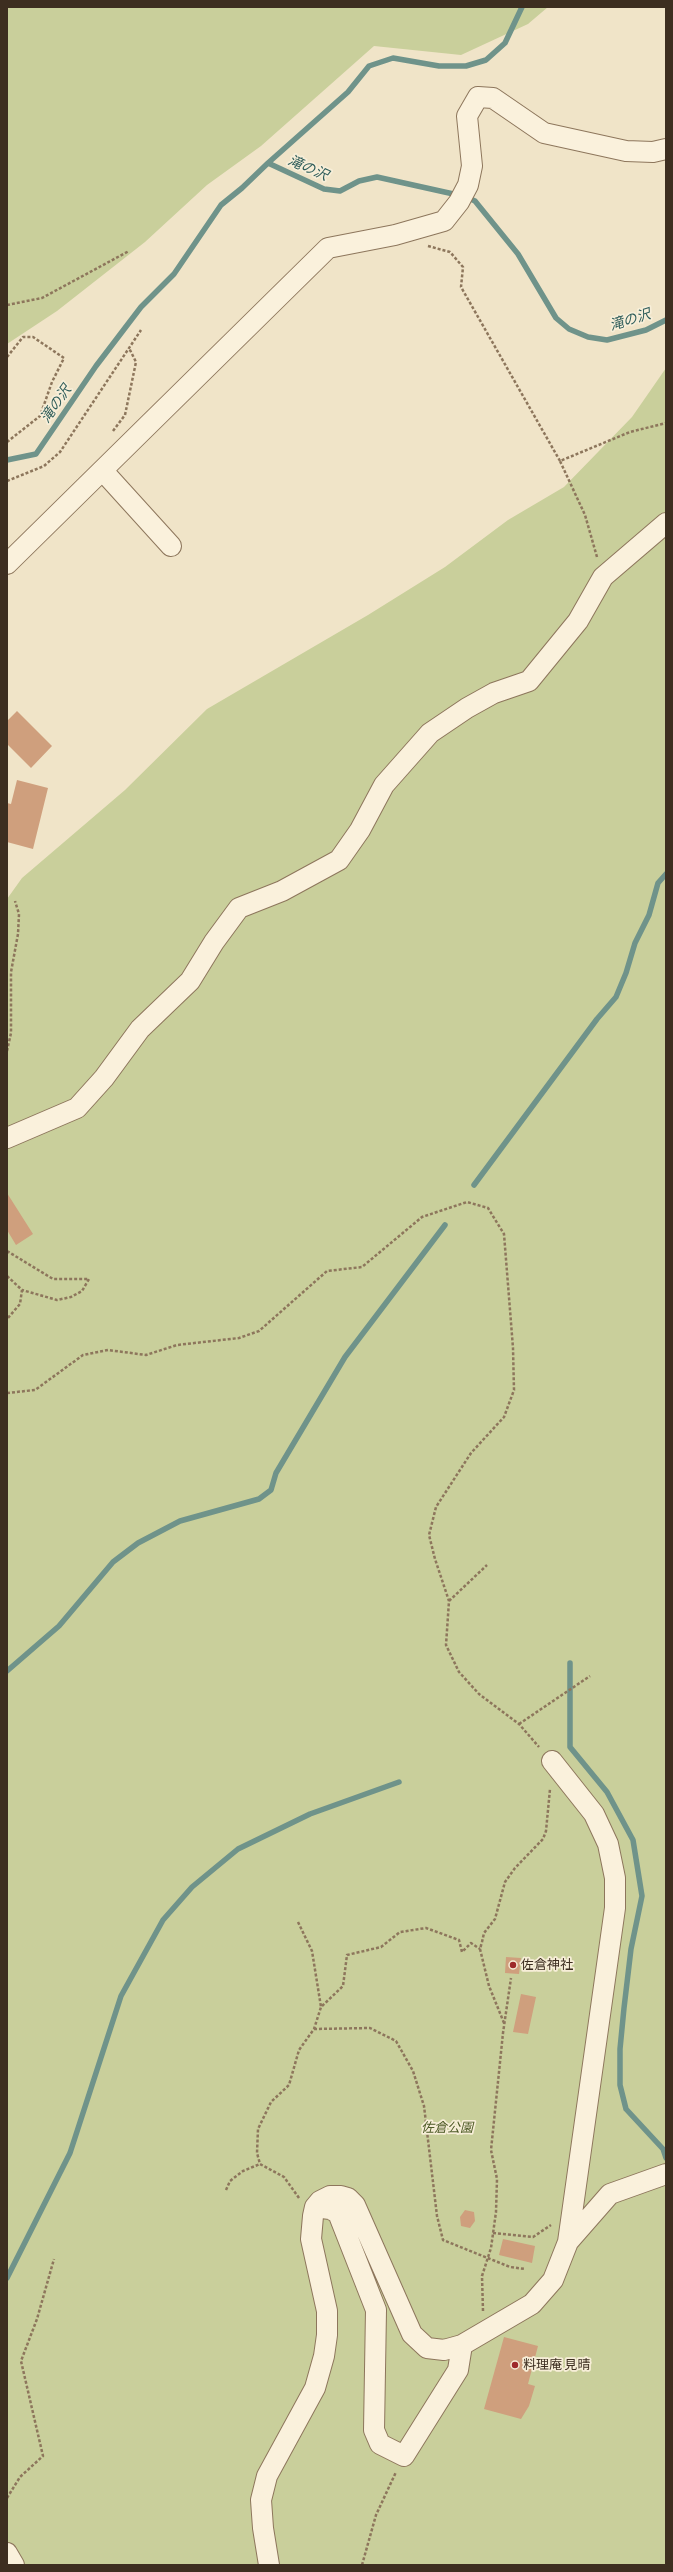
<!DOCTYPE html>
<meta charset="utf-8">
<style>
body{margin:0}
#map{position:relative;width:673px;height:2572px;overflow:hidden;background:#f0e4c8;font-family:"Crimson Pro",serif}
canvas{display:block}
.frame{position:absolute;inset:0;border:8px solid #3d2e20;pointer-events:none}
</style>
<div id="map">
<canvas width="673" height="2572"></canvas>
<div class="frame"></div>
</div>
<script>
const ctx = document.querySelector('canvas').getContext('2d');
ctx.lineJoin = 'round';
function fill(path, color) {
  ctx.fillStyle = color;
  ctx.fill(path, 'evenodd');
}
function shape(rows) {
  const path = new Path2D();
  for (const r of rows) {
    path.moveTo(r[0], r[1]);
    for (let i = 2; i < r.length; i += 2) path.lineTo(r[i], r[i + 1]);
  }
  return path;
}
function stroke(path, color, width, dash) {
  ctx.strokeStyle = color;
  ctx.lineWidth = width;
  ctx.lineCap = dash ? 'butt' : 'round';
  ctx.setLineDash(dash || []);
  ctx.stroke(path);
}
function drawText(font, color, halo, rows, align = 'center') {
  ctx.font = font + ' "Crimson Pro","Noto Sans JP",serif';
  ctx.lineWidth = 3.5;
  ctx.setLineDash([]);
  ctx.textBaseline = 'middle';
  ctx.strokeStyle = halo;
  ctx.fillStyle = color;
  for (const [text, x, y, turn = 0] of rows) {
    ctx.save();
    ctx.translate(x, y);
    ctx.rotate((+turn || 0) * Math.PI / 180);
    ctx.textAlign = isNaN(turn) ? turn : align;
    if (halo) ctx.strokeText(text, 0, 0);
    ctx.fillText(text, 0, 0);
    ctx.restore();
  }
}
const green = shape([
 [7,7,548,7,528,24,461,55,374,46,261,146,207,185,145,242,57,311,7,344],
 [666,368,666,2565,7,2565,7,899,22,878,125,790,207,709,368,615,445,567,508,520,564,487,632,417]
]);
const stream = shape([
 [268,163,348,92,369,66,393,58,439,66,466,66,486,60,505,43,522,7],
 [466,197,475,201,518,254,556,318,569,329,588,337,607,340,646,330,666,320],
 [7,460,36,454,96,366,141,307,174,274,221,205,242,188,268,163,324,189,340,191,359,181,377,177,458,195],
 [474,1185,597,1019,616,997,626,973,635,943,649,915,658,883,666,874],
 [570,1663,570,1747,607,1792,633,1840,642,1896,631,1949,624,2008,620,2049,620,2085,626,2109,663,2149,666,2158],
 [7,1671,59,1626,113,1562,138,1543,180,1521,259,1499,271,1490,276,1473,345,1357,445,1225],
 [7,2278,70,2153,121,1996,163,1920,192,1887,238,1849,310,1814,399,1782]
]);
const building = shape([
 [17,711,52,746,31,768,7,744,7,721],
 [17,780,48,788,33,849,7,842,7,803,11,804],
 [7,1193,33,1234,16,1245,7,1230],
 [506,1957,521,1958,519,1974,505,1973],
 [521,1994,536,1997,528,2034,513,2032],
 [465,2210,474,2212,475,2221,470,2228,461,2226,460,2217],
 [503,2239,535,2246,532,2263,499,2255],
 [504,2337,538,2346,528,2384,535,2386,529,2406,521,2419,484,2409]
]);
const path = shape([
 [428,246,450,252,463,267,461,287,560,461],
 [7,305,42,298,129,251],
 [7,357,23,337,33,337,64,358,52,382,40,416,7,442],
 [113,431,125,415,136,362,129,348],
 [7,481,44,466,60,452,141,330],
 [597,557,585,515,560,461,630,432,666,423],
 [7,1051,11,1033,11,972,18,934,19,914,15,901],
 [7,1251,53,1279,89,1279,82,1291,71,1297,57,1300,22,1290],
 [7,1276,22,1290,20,1304,7,1319],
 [7,1393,35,1390,83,1355,108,1350,146,1355,177,1345,239,1338,259,1331,327,1271,362,1267,422,1217,467,1202,488,1208,504,1234,513,1348,514,1390,504,1417,471,1453,436,1507,429,1535,435,1559,449,1601,446,1645,459,1672,479,1694,519,1724,539,1747],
 [449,1601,487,1565],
 [519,1724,590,1676],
 [298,1922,312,1951,321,2007],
 [504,2023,489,1986,480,1949,482,1942,484,1933,495,1919,505,1882,515,1868,543,1839,546,1831,550,1789],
 [314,2029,370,2028,396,2041,413,2071,424,2106,437,2216,443,2240,510,2267,525,2269],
 [226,2190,230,2181,243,2171,260,2164],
 [299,2198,284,2177,260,2164,257,2153,258,2129,271,2102,289,2085,299,2050,314,2029,321,2007,343,1986,347,1955,381,1947,400,1932,426,1928,459,1940,462,1952,471,1943,480,1949],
 [493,2233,533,2237,551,2225],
 [483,2311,482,2276,491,2248,496,2212,497,2179,491,2150,503,2033,511,1978],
 [7,2498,20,2477,43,2456,21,2361,37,2319,54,2259],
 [362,2565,376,2515,396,2472]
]);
const minor = shape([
 [103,471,171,546],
 [7,564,328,248,395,235,444,221,459,202,468,185,472,166,467,116,478,97,493,98,544,133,626,151,653,152,666,149],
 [7,1138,77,1108,104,1078,140,1029,190,981,214,942,239,908,282,891,339,860,360,830,384,785,430,733,467,708,494,693,529,681,578,621,603,577,666,523],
 [315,2207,330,2209,338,2213,376,2310,374,2430,380,2444,404,2456,458,2370,462,2345],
 [568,2242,610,2194,666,2174],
 [7,2553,14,2565],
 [269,2565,263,2528,261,2500,267,2476,315,2388,324,2356,327,2335,327,2311,311,2239,313,2216,315,2207,320,2201,330,2196,341,2196,348,2198,355,2205,412,2334,427,2348,444,2350,462,2345,532,2304,553,2280,568,2242,615,1908,615,1878,608,1844,594,1814,552,1761]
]);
const markers = [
 [513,1965,4,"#9e2a2b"],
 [515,2365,4,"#9e2a2b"]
];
const poiNames = [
 ["佐倉神社",521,1965],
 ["料理庵 見晴",523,2365]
];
const parkNames = [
 ["佐倉公園",447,2128]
];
const waterNames = [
 ["滝の沢",308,168,24],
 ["滝の沢",630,320,-17],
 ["滝の沢",56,404,-55]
];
fill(green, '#c9cf9b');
stroke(stream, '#6f938a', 5.5);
fill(building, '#cf9f7d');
stroke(minor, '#8d765c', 22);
stroke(path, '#8d765c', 2.5, [3, 2]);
stroke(minor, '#faf1dc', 20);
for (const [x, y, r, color] of markers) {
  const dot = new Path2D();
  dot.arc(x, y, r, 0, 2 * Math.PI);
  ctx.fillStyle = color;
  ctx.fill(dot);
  stroke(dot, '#f7eed8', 1.5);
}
drawText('13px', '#3d2e20', '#f7eed8', poiNames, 'left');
drawText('italic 13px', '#4d5a26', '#f7eed8', parkNames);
drawText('italic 14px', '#2f5d5a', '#f7eed8', waterNames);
</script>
